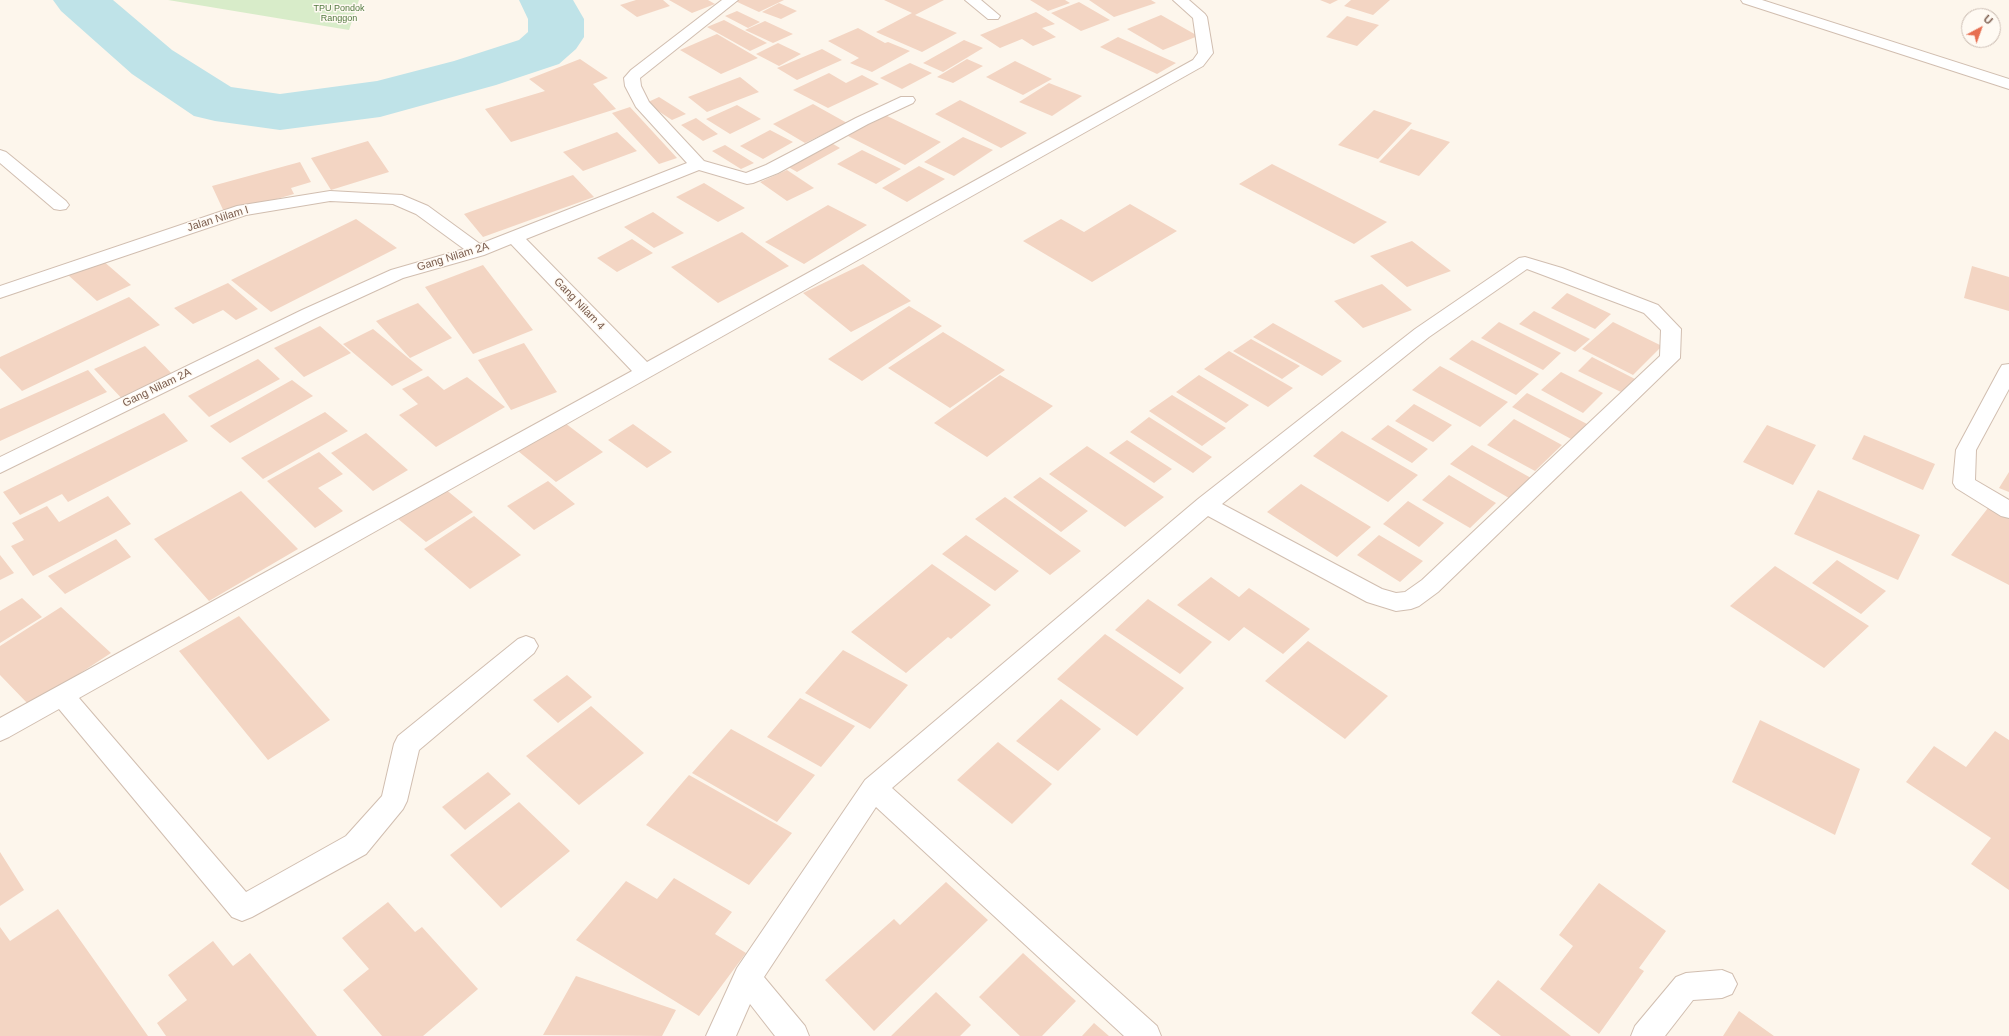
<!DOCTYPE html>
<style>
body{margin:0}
#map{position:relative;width:2009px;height:1036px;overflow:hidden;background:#fdf6ec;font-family:Helvetica,sans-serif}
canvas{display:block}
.north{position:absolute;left:1961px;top:8px;width:40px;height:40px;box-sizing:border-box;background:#fffaf3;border:1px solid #cabbb1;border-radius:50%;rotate:41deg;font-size:11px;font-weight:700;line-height:16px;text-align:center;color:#7a5c4d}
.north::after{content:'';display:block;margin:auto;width:14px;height:18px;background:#e76f51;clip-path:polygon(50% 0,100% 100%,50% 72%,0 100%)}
</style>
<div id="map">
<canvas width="2009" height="1036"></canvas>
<div class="north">U</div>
</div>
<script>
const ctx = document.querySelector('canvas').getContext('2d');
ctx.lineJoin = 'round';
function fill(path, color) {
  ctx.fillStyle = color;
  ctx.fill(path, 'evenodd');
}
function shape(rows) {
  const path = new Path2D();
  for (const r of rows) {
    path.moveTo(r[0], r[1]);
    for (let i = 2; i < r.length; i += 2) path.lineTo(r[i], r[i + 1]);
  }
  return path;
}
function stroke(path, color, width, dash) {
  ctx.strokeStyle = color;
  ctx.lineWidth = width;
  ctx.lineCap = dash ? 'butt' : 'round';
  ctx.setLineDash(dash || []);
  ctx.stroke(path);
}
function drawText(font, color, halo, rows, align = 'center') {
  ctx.font = font + ' Helvetica,sans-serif';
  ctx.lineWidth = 3;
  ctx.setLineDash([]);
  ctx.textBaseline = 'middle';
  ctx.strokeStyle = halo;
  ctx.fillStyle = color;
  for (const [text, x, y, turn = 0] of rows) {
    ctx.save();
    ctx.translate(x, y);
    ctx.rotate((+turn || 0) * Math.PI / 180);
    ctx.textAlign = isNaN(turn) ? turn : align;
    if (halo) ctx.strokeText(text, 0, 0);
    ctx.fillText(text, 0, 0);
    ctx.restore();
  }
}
const green = shape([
 [168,0,359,0,349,30]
]);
const river = shape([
 [53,0,113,0,172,50,231,87,280,94,377,81,454,61,519,40,528,32,528,19,519,0,573,0,584,19,584,37,576,49,559,64,496,85,380,117,280,130,215,121,194,116,132,74,61,11,53,0]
]);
const building = shape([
 [636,0,663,0,670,6,637,17,620,5],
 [669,0,708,0,715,4,692,13],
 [733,0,784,0,759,12],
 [884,0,944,0,915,15,957,33,922,52,876,32,912,13],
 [1030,0,1065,0,1070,3,1048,11],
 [1089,0,1151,0,1156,3,1114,17],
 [1320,0,1338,0,1330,4],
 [1351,0,1390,0,1373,15,1344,6],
 [1079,2,1110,20,1081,31,1051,13],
 [779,3,797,11,781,19,762,12],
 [737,11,760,22,748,28,725,16],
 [1036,12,1055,24,1042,28,1056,37,1033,46,1022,39,1000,48,980,35],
 [1161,15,1198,36,1163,50,1127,29],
 [1347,16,1379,25,1357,46,1326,37],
 [724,20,767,43,750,51,707,27],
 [765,21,793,34,773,43,745,30],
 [858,28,885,43,888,42,910,51,872,72,850,63,859,58,828,41],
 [717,34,758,58,721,74,680,50],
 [1118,37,1176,63,1157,74,1100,47],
 [964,40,983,48,943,72,923,63],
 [778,43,801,54,779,66,756,54],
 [822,49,842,60,797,80,777,68],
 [580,59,608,78,593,84,616,109,511,142,485,109,545,91,529,79],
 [967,59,983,66,953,83,937,77],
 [1015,61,1052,79,1023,95,986,77],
 [910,63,932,73,902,89,880,78],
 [829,73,846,83,862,75,879,84,828,108,793,90],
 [740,77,759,92,707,112,688,97],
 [1049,83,1082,96,1052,116,1019,102],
 [659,97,686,114,672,120,646,103],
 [960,100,1027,133,1001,148,935,114],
 [813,104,847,123,805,143,773,124],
 [737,105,761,119,730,134,706,119],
 [630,107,677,158,659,164,612,113],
 [1374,110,1412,123,1378,159,1338,145],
 [883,114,941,142,905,165,846,135],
 [696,118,718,134,703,141,681,125],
 [1411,129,1450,142,1419,176,1379,162],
 [770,130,793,142,763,159,740,146],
 [617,132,637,151,583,171,563,152],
 [963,137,993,150,954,176,924,162],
 [368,141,389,172,331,190,311,158],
 [828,141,840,148,797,172,785,165],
 [725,145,754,163,741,169,712,151],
 [862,150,901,169,876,184,837,164],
 [300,162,311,182,291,188,294,194,225,214,212,186],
 [1272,164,1387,222,1354,244,1239,184],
 [919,166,945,179,907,202,882,188],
 [787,170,814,188,787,201,760,182],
 [573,175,594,197,483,237,464,214],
 [704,183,745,208,718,222,676,197],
 [1130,204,1177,231,1092,282,1023,241,1061,219,1084,232],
 [828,205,867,225,804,264,765,242],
 [653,212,669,223,684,233,654,248,624,227],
 [356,219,397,248,271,312,231,280],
 [742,232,789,266,718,303,671,267],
 [632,239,653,253,617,272,597,258],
 [1412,241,1451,271,1407,287,1370,256],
 [102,260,131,285,97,301,68,275],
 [863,264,911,301,851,332,803,293],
 [483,265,533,330,473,354,425,287],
 [1972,266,2009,277,2009,311,1964,298],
 [228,283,258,309,236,320,223,310,193,324,174,308],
 [1382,284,1412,310,1363,328,1334,301],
 [1567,293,1611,314,1595,329,1551,308],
 [129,297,160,325,22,391,0,368,0,357],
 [418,303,452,338,410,358,376,321],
 [909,306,942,326,862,381,828,359],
 [1534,311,1590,339,1575,352,1519,324],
 [1499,322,1561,353,1543,370,1481,338],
 [1613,322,1662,346,1633,375,1582,349],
 [1273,323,1342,361,1322,376,1253,337],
 [320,326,351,353,304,377,274,348],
 [373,329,423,370,392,386,343,344],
 [943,332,1005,370,950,408,888,368],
 [1251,339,1300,366,1282,379,1233,351],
 [1472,340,1539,374,1516,395,1449,359],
 [524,343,557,392,511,410,478,360],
 [145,346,177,379,126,403,94,369],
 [1229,351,1293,388,1268,407,1204,369],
 [1592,357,1635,379,1621,392,1578,371],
 [258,359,280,379,209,417,188,396],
 [1440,366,1508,402,1480,427,1412,390],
 [88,370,107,392,0,441,0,409],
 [1561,372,1603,393,1583,413,1541,390],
 [1000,375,1053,406,987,457,934,423],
 [1199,375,1249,405,1226,423,1176,392],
 [428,376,444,390,467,377,505,407,436,447,399,415,418,404,402,389],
 [292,380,313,396,230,443,210,426],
 [1527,393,1589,425,1573,440,1512,407],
 [1172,395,1226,428,1202,446,1149,411],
 [1414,404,1452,425,1433,442,1395,421],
 [325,412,348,431,263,479,241,458],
 [164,413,188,441,68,502,62,494,20,515,3,492],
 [1149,417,1212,457,1193,473,1130,432],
 [1514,419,1562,445,1535,471,1487,445],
 [565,423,603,452,556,482,518,451],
 [633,424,672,452,647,468,608,440],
 [1388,425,1428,449,1412,463,1371,439],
 [1767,425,1816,445,1793,485,1743,462],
 [1342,431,1418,475,1388,502,1313,456],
 [366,433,408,470,373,491,331,453],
 [1864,435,1935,464,1923,490,1852,459],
 [1127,440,1172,469,1154,483,1109,453],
 [1472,445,1531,478,1509,498,1450,464],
 [1087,446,1164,497,1125,527,1049,474],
 [319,452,343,474,318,488,343,511,315,528,267,481],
 [2009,472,2009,492,1999,488],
 [1449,475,1496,503,1470,528,1422,500],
 [1040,477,1088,511,1061,532,1013,497],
 [548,481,575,504,534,530,507,506],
 [1301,484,1371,527,1337,557,1267,512],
 [444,488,473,512,426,542,397,518],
 [1818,490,1920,535,1898,580,1794,534],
 [241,491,298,549,209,601,154,539],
 [108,496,131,524,33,576,11,546,24,540,12,523,47,506,59,522],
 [1005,497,1081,551,1050,575,975,519],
 [1408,501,1444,523,1419,547,1383,524],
 [1988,508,2009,518,2009,585,1951,555],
 [474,516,521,555,470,589,424,549],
 [966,535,1019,571,995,591,942,554],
 [1379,535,1423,561,1400,582,1357,555],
 [116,539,131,557,65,594,48,576],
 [0,555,14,573,0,580],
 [1837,560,1886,591,1861,614,1812,583],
 [932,564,991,605,951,639,948,637,906,673,851,632],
 [1775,566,1869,626,1824,668,1730,606],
 [1211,577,1239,597,1249,588,1310,629,1283,654,1244,627,1229,641,1177,605],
 [22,598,42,617,0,643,0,611],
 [1148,599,1212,642,1180,674,1115,630],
 [61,607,111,653,30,706,0,675,0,646],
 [239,616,330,720,268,760,179,651],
 [1105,634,1184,688,1137,736,1057,679],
 [1308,641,1388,696,1345,739,1265,681],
 [843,650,908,685,870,729,805,693],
 [567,675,592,697,558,723,533,700],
 [800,698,855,726,821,767,767,737],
 [1061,699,1101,729,1058,771,1016,741],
 [591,706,644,753,579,805,526,756],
 [1760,720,1860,769,1835,835,1732,782],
 [731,729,815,775,777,822,692,773],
 [1995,731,2009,740,2009,890,1971,864,1991,838,1906,782,1934,746,1966,767],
 [998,742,1052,784,1012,824,957,780],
 [488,772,511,794,465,830,442,807],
 [689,775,792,833,749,885,646,825],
 [519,802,570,851,501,908,450,855],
 [0,852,24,890,0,906],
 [674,878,732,912,715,934,746,953,699,1016,576,940,626,881,657,899],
 [946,882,988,920,874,1031,825,980,894,919,900,925],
 [1599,883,1666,931,1639,968,1644,971,1599,1034,1540,989,1573,946,1559,935],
 [388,902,415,932,422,927,478,989,423,1036,382,1036,343,990,369,969,342,938],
 [58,909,148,1036,0,1036,0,927,10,941],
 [213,941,233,966,250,953,317,1036,166,1036,157,1023,187,1000,168,975],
 [1023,953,1076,1001,1042,1036,1020,1036,979,997],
 [576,976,676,1010,662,1036,543,1035],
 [1498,980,1571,1036,1501,1036,1471,1013],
 [936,992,971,1025,960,1036,891,1036],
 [1739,1011,1774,1036,1723,1036],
 [1094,1023,1109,1036,1082,1036]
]);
const street = shape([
 [722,0,738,0,640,78,641,86,649,102,704,161,746,173,766,165,856,118,901,97,913,97,915,100,913,103,868,124,778,173,753,183,747,184,699,170,526,239,647,362,1193,60,1198,53,1193,18,1173,0,1189,0,1205,14,1207,17,1213,53,1203,66,79,698,246,892,346,836,382,796,394,744,398,736,518,639,526,636,534,639,538,646,534,653,419,750,407,801,403,809,366,854,252,917,242,921,232,917,59,709,9,737,0,741,0,718,632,371,511,244,484,255,403,278,316,318,0,473,0,457,302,310,391,270,464,249,416,214,393,204,330,201,246,215,0,298,0,286,237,206,330,191,402,195,428,206,480,244,687,163,636,107,625,86,624,78,631,70,722,0],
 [965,0,981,0,1000,16,998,19,988,19,965,0],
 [1741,0,1762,0,2009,79,2009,89,1743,3,1741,0],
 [0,150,6,152,66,201,69,205,66,209,60,210,54,209,0,163,0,150],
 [1525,257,1562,268,1658,305,1681,329,1680,358,1438,592,1419,606,1411,609,1396,611,1367,602,1208,516,892,788,1157,1026,1161,1036,1124,1036,876,807,764,977,805,1026,809,1036,775,1036,750,1004,736,1036,706,1036,737,968,865,780,1198,499,1415,329,1519,258,1525,257],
 [1527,269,1644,313,1661,330,1660,356,1422,580,1405,592,1396,593,1382,589,1222,504,1429,337,1527,269],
 [2009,364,2009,389,1976,450,1975,480,2009,500,2009,518,2001,516,1956,488,1953,483,1956,450,1999,370,2002,365,2009,364],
 [1722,970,1732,974,1737,984,1732,994,1722,998,1693,1000,1665,1036,1631,1036,1635,1026,1676,977,1686,973,1722,970]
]);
const farParknames = [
 ["TPU Pondok",339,9],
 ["Ranggon",339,19]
];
const streetNames = [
 ["Jalan Nilam I",218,219,-17],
 ["Gang Nilam 2A",453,257,-17],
 ["Gang Nilam 4",579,304,46],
 ["Gang Nilam 2A",157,388,-26]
];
fill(green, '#d8ecc9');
fill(river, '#bfe3e8');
fill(building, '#f3d5c3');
stroke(street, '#d1beb0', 2);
fill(street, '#fff');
drawText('9px', '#537a41', '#fffaf3', farParknames);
drawText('11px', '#7a5c4d', '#fffaf3', streetNames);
</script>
